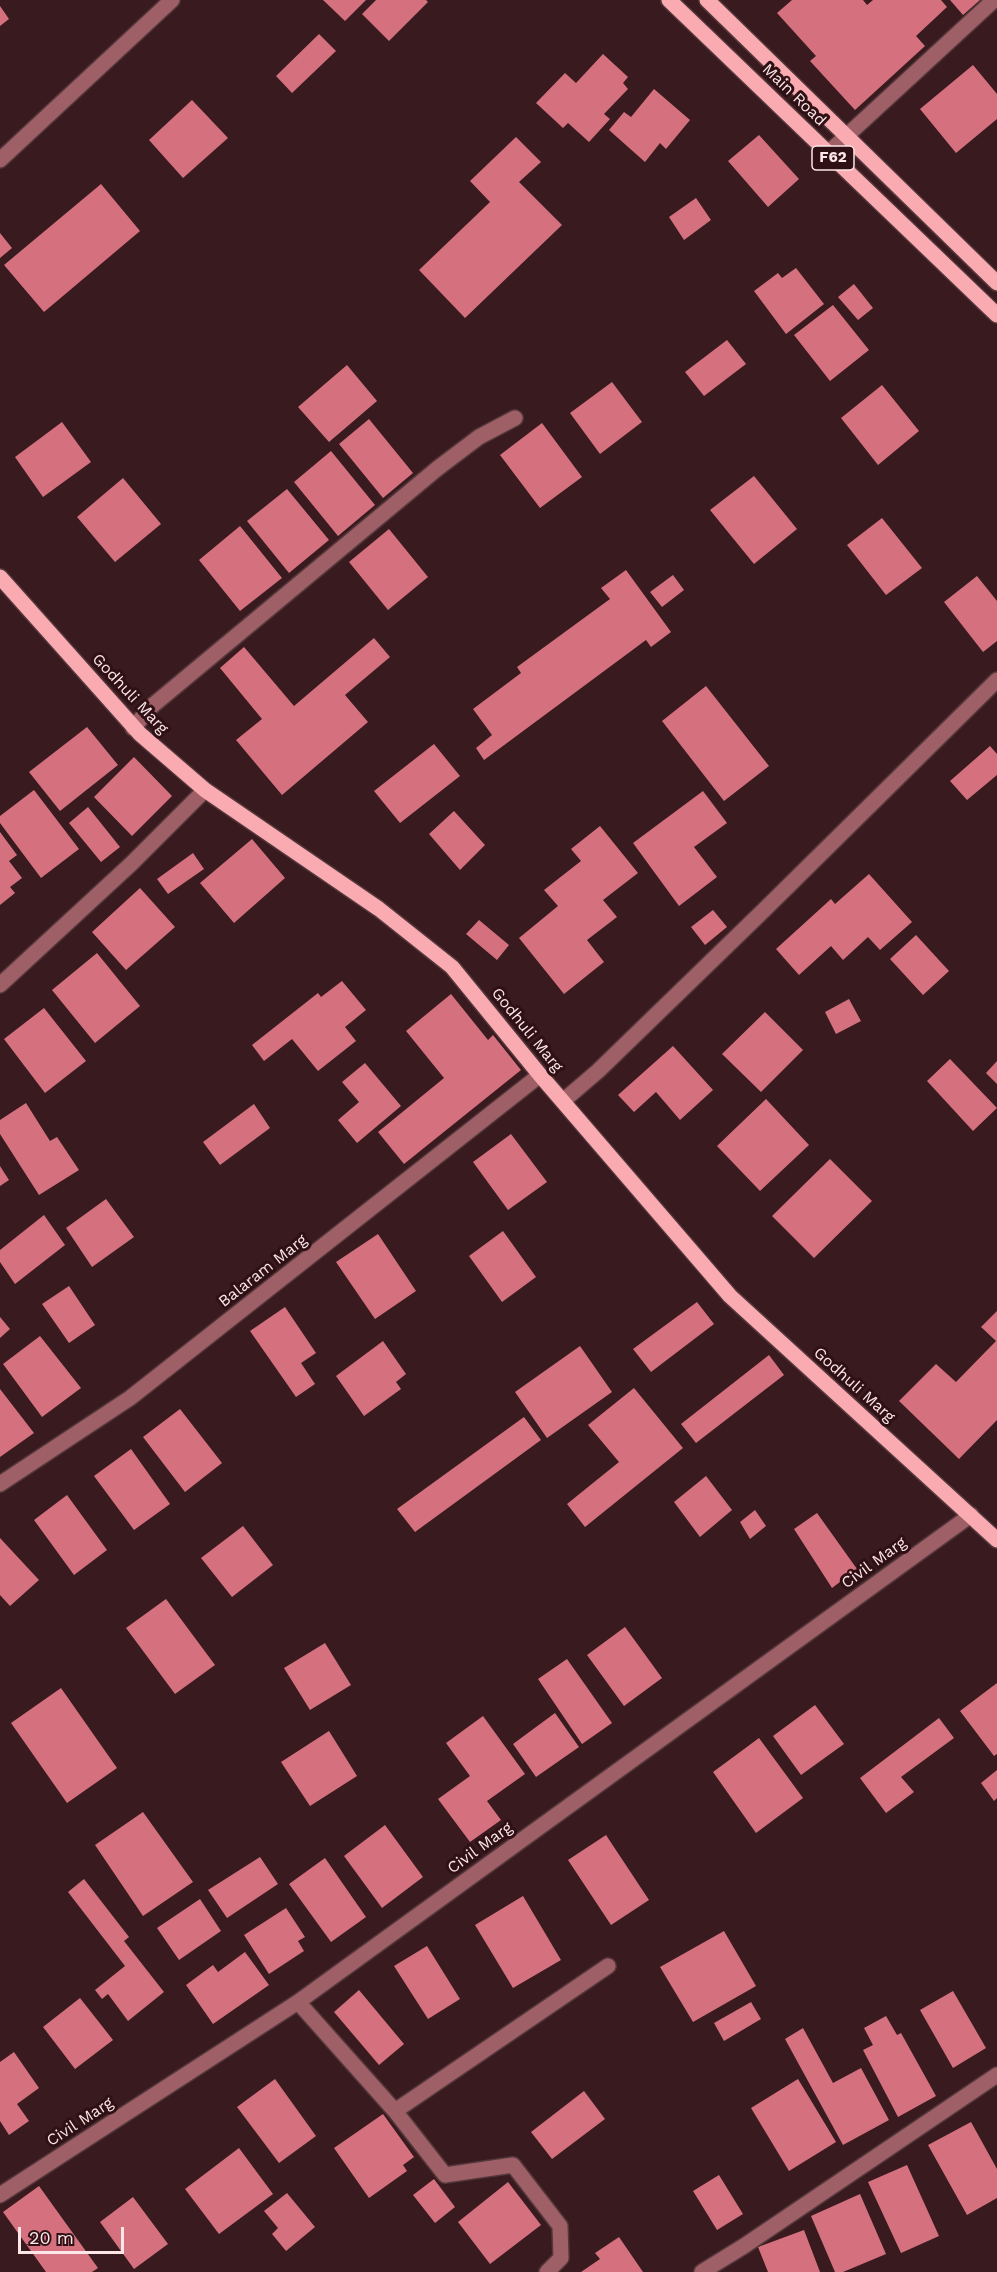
<!DOCTYPE html>
<style>
body{margin:0}
#map{position:relative;width:997px;height:2272px;overflow:hidden;background:#391b1f;font-family:"Work Sans",sans-serif}
canvas{display:block}
.scale{position:absolute;left:18px;top:2227px;width:106px;height:27px;box-sizing:border-box;border:3px solid #fce6e7;border-top:0;padding-left:8px;font-size:18px;line-height:21px;white-space:nowrap;color:#fce6e7;-webkit-text-stroke:4px #2f1115;paint-order:stroke}
</style>
<div id="map">
<canvas width="997" height="2272"></canvas>
<div class="scale">20 m</div>
</div>
<script>
const ctx = document.querySelector('canvas').getContext('2d');
ctx.lineJoin = 'round';
function fill(path, color) {
  ctx.fillStyle = color;
  ctx.fill(path, 'evenodd');
}
function shape(rows) {
  const path = new Path2D();
  for (const r of rows) {
    path.moveTo(r[0], r[1]);
    for (let i = 2; i < r.length; i += 2) path.lineTo(r[i], r[i + 1]);
  }
  return path;
}
function stroke(path, color, width, dash) {
  ctx.strokeStyle = color;
  ctx.lineWidth = width;
  ctx.lineCap = dash ? 'butt' : 'round';
  ctx.setLineDash(dash || []);
  ctx.stroke(path);
}
function drawText(font, color, halo, rows, align = 'center') {
  ctx.font = font + ' "Work Sans",sans-serif';
  ctx.lineWidth = 6;
  ctx.setLineDash([]);
  ctx.textBaseline = 'middle';
  ctx.strokeStyle = halo;
  ctx.fillStyle = color;
  for (const [text, x, y, turn = 0] of rows) {
    ctx.save();
    ctx.translate(x, y);
    ctx.rotate((+turn || 0) * Math.PI / 180);
    ctx.textAlign = isNaN(turn) ? turn : align;
    if (halo) ctx.strokeText(text, 0, 0);
    ctx.fillText(text, 0, 0);
    ctx.restore();
  }
}
const building = shape([
 [323,0,366,0,345,21],
 [376,0,426,0,428,2,389,41,362,14],
 [792,0,863,0,867,5,873,0,941,0,947,7,916,36,925,46,855,110,810,61,816,56,777,13],
 [950,0,980,0,963,15],
 [0,6,9,19,0,26],
 [319,34,336,51,292,93,276,76],
 [603,54,628,77,623,83,628,89,604,114,610,119,589,142,568,123,563,128,536,103,565,73,576,83],
 [973,65,997,94,997,119,956,153,920,109],
 [654,89,690,120,666,149,660,143,645,162,609,130,624,112,631,117],
 [192,100,228,138,183,178,149,140],
 [759,135,799,179,768,207,728,161],
 [516,137,541,162,519,182,562,225,465,318,419,270,490,202,470,181],
 [101,184,140,231,44,312,4,265],
 [696,198,711,220,684,240,669,217],
 [0,233,12,248,0,258],
 [796,268,824,304,786,334,754,291,778,273,782,278],
 [854,284,873,308,858,320,838,297],
 [833,305,869,350,830,381,794,335],
 [727,340,746,364,704,396,685,372],
 [347,365,377,401,329,442,298,407],
 [612,382,642,422,600,454,570,413],
 [882,385,919,431,878,465,841,418],
 [369,419,413,473,383,498,339,444],
 [62,422,91,462,43,497,15,457],
 [542,423,582,477,540,508,500,455],
 [331,451,375,505,338,536,294,482],
 [754,476,797,529,754,564,710,510],
 [123,478,161,524,115,562,77,517],
 [287,489,329,540,289,573,247,521],
 [882,518,922,568,886,595,847,545],
 [240,526,282,578,240,611,199,560],
 [389,529,428,577,388,610,349,562],
 [626,570,671,632,651,647,646,640,484,760,476,748,492,735,473,709,521,673,517,667,610,599,601,588],
 [673,575,684,590,662,607,650,592],
 [977,576,997,601,997,641,983,652,944,602],
 [374,638,390,657,345,695,368,722,282,795,236,740,262,719,220,668,244,647,294,706],
 [706,686,769,766,724,801,662,721],
 [87,727,118,765,60,811,29,772],
 [434,744,460,776,400,823,374,791],
 [990,746,997,754,997,775,967,800,950,781],
 [134,757,172,796,132,836,94,797],
 [34,790,79,849,41,878,0,823,0,816],
 [703,791,727,823,694,847,717,877,679,906,633,843],
 [88,807,120,847,101,862,69,823],
 [454,811,485,845,460,870,429,834],
 [600,826,638,873,603,900,617,917,587,940,604,962,564,994,519,938,558,906,544,890,581,861,571,849],
 [0,832,17,855,9,861,22,878,10,887,15,893,0,905],
 [252,839,285,878,234,923,200,883],
 [193,853,204,869,168,894,157,879],
 [869,874,912,922,880,950,868,937,843,960,831,946,799,975,776,949,831,899,835,904],
 [140,888,175,927,126,970,92,932],
 [713,910,727,927,705,945,691,927],
 [479,920,509,945,497,960,466,934],
 [916,935,949,971,923,995,890,959],
 [97,953,140,1006,95,1043,52,990],
 [342,981,366,1010,345,1027,356,1041,318,1071,292,1039,264,1061,252,1045,318,993,321,997],
 [451,994,488,1040,493,1035,521,1070,404,1164,378,1132,444,1078,406,1031],
 [849,999,861,1021,836,1034,825,1012],
 [44,1008,86,1061,45,1093,4,1039],
 [765,1012,803,1050,761,1092,722,1054],
 [673,1046,713,1090,680,1120,656,1092,634,1112,618,1095],
 [950,1059,997,1108,973,1131,927,1081],
 [997,1061,997,1084,986,1073],
 [365,1063,401,1106,357,1143,338,1120,359,1102,342,1082],
 [766,1099,809,1145,760,1191,717,1146],
 [26,1103,50,1141,57,1137,79,1170,39,1195,0,1134,0,1120],
 [254,1104,270,1128,220,1165,203,1142],
 [511,1134,547,1182,508,1210,473,1162],
 [830,1159,872,1201,814,1258,772,1216],
 [0,1166,9,1180,0,1186],
 [106,1199,134,1237,92,1267,66,1228],
 [44,1215,65,1245,15,1284,0,1262,0,1250],
 [503,1231,536,1277,502,1302,469,1256],
 [378,1234,416,1291,375,1319,336,1262],
 [69,1286,95,1325,69,1343,42,1304],
 [697,1302,714,1324,651,1372,633,1349],
 [285,1307,316,1353,301,1363,315,1384,296,1397,250,1331],
 [997,1311,997,1420,959,1459,899,1401,936,1364,956,1382,996,1341,981,1327],
 [0,1317,10,1329,0,1338],
 [40,1336,81,1388,42,1417,3,1364],
 [383,1341,406,1374,396,1382,401,1389,364,1416,336,1376],
 [580,1346,612,1392,547,1438,515,1392],
 [769,1355,784,1375,696,1443,681,1424],
 [634,1388,683,1448,585,1527,567,1504,619,1462,588,1425],
 [0,1389,34,1433,0,1457],
 [180,1409,222,1463,185,1492,143,1437],
 [524,1417,541,1440,415,1532,397,1509],
 [131,1449,170,1504,134,1530,94,1476],
 [706,1476,732,1510,700,1537,674,1502],
 [67,1495,107,1550,74,1575,34,1520],
 [755,1510,766,1526,750,1539,740,1522],
 [817,1513,857,1569,832,1588,794,1529],
 [243,1526,273,1565,232,1597,201,1558],
 [0,1538,39,1580,10,1606,0,1595],
 [166,1599,215,1665,175,1694,126,1628],
 [625,1627,662,1678,624,1706,587,1655],
 [325,1643,351,1685,310,1710,284,1668],
 [567,1659,612,1723,582,1744,538,1679],
 [997,1683,997,1754,994,1756,960,1711],
 [61,1688,117,1768,67,1803,11,1723],
 [815,1705,844,1744,801,1775,773,1736],
 [555,1713,579,1747,536,1777,513,1744],
 [483,1716,525,1774,487,1801,501,1820,470,1842,438,1799,470,1776,446,1743],
 [939,1718,954,1738,901,1777,914,1792,886,1813,860,1778],
 [329,1731,357,1776,310,1806,281,1762],
 [759,1738,803,1798,756,1833,713,1772],
 [997,1770,997,1798,994,1801,981,1783],
 [143,1812,193,1882,143,1916,95,1845],
 [385,1825,423,1877,382,1908,344,1856],
 [606,1835,649,1900,611,1925,568,1860],
 [260,1857,278,1884,227,1918,208,1890],
 [325,1858,366,1917,331,1942,289,1884],
 [84,1879,129,1937,124,1941,164,1992,128,2021,108,1994,102,1999,95,1990,125,1966,68,1892],
 [523,1896,561,1960,513,1988,475,1925],
 [200,1899,221,1931,179,1960,157,1928],
 [286,1908,305,1937,298,1941,304,1951,269,1974,244,1935],
 [724,1931,756,1986,693,2022,660,1967],
 [427,1946,460,1999,428,2019,394,1966],
 [245,1952,269,1985,213,2024,186,1985,213,1965,218,1972],
 [359,1990,404,2044,379,2065,334,2012],
 [953,1991,986,2048,953,2068,920,2010],
 [80,1998,113,2040,75,2069,43,2027],
 [751,2002,761,2019,724,2041,714,2023],
 [886,2016,897,2035,901,2033,936,2096,898,2117,863,2050,873,2045,864,2028],
 [803,2028,833,2083,861,2068,889,2120,843,2145,785,2039],
 [14,2052,39,2088,17,2104,29,2121,9,2135,0,2121,0,2062],
 [275,2079,316,2136,279,2163,237,2107],
 [798,2079,836,2142,789,2171,751,2108],
 [584,2091,605,2119,552,2159,531,2132],
 [383,2114,414,2157,403,2165,407,2171,369,2198,334,2148],
 [971,2122,997,2169,997,2198,967,2215,928,2145],
 [239,2148,273,2194,219,2234,185,2189],
 [907,2165,939,2236,901,2253,868,2182],
 [719,2175,743,2214,717,2230,693,2191],
 [434,2179,455,2207,435,2223,413,2195],
 [508,2182,541,2225,490,2264,458,2222],
 [39,2186,98,2268,92,2272,46,2272,3,2212],
 [287,2193,315,2227,286,2251,272,2234,278,2228,264,2211],
 [860,2194,886,2254,843,2272,835,2272,811,2216],
 [133,2197,168,2244,134,2269,100,2222],
 [804,2230,820,2272,768,2272,758,2247],
 [619,2237,643,2272,581,2272,600,2259,595,2253]
]);
const minor = shape([
 [828,153,994,0],
 [0,160,172,0],
 [133,728,152,706,438,468,479,437,515,418],
 [0,985,131,864,205,790],
 [563,1101,598,1071,763,911,997,680],
 [0,1484,130,1398,540,1075],
 [298,2002,395,2111,445,2175,513,2165,560,2226,561,2258,547,2272],
 [395,2111,608,1966],
 [0,2195,298,2002,971,1515],
 [702,2272,744,2246,997,2075]
]);
const major = shape([
 [669,0,997,315],
 [707,0,997,283],
 [0,577,140,734,205,790,379,909,452,967,540,1075,730,1296,997,1540]
]);
const shields = [
 [833,158,42]
];
const shieldNames = [
 ["F62",833,158]
];
const streetNames = [
 ["Main Road",794,95,44],
 ["Godhuli Marg",130,694,47],
 ["Godhuli Marg",527,1030,51],
 ["Balaram Marg",263,1271,-38],
 ["Godhuli Marg",854,1385,42],
 ["Civil Marg",874,1563,-36],
 ["Civil Marg",480,1848,-36],
 ["Civil Marg",80,2122,-33]
];
fill(building, '#d5717e');
stroke(minor, '#54373b', 18);
stroke(major, '#54373b', 18);
stroke(minor, '#9e5f66', 15);
stroke(major, '#faaab1', 15);
for (const [x, y, w] of shields) {
  const box = new Path2D();
  box.roundRect(x - w / 2, y - 12, w, 24, 4.5);
  ctx.fillStyle = '#2f1115';
  ctx.fill(box);
  stroke(box, '#fce6e7', 1.5);
}
drawText('bold 15px', '#fce6e7', null, shieldNames);
drawText('16px', '#fce6e7', '#2f1115', streetNames);
</script>
